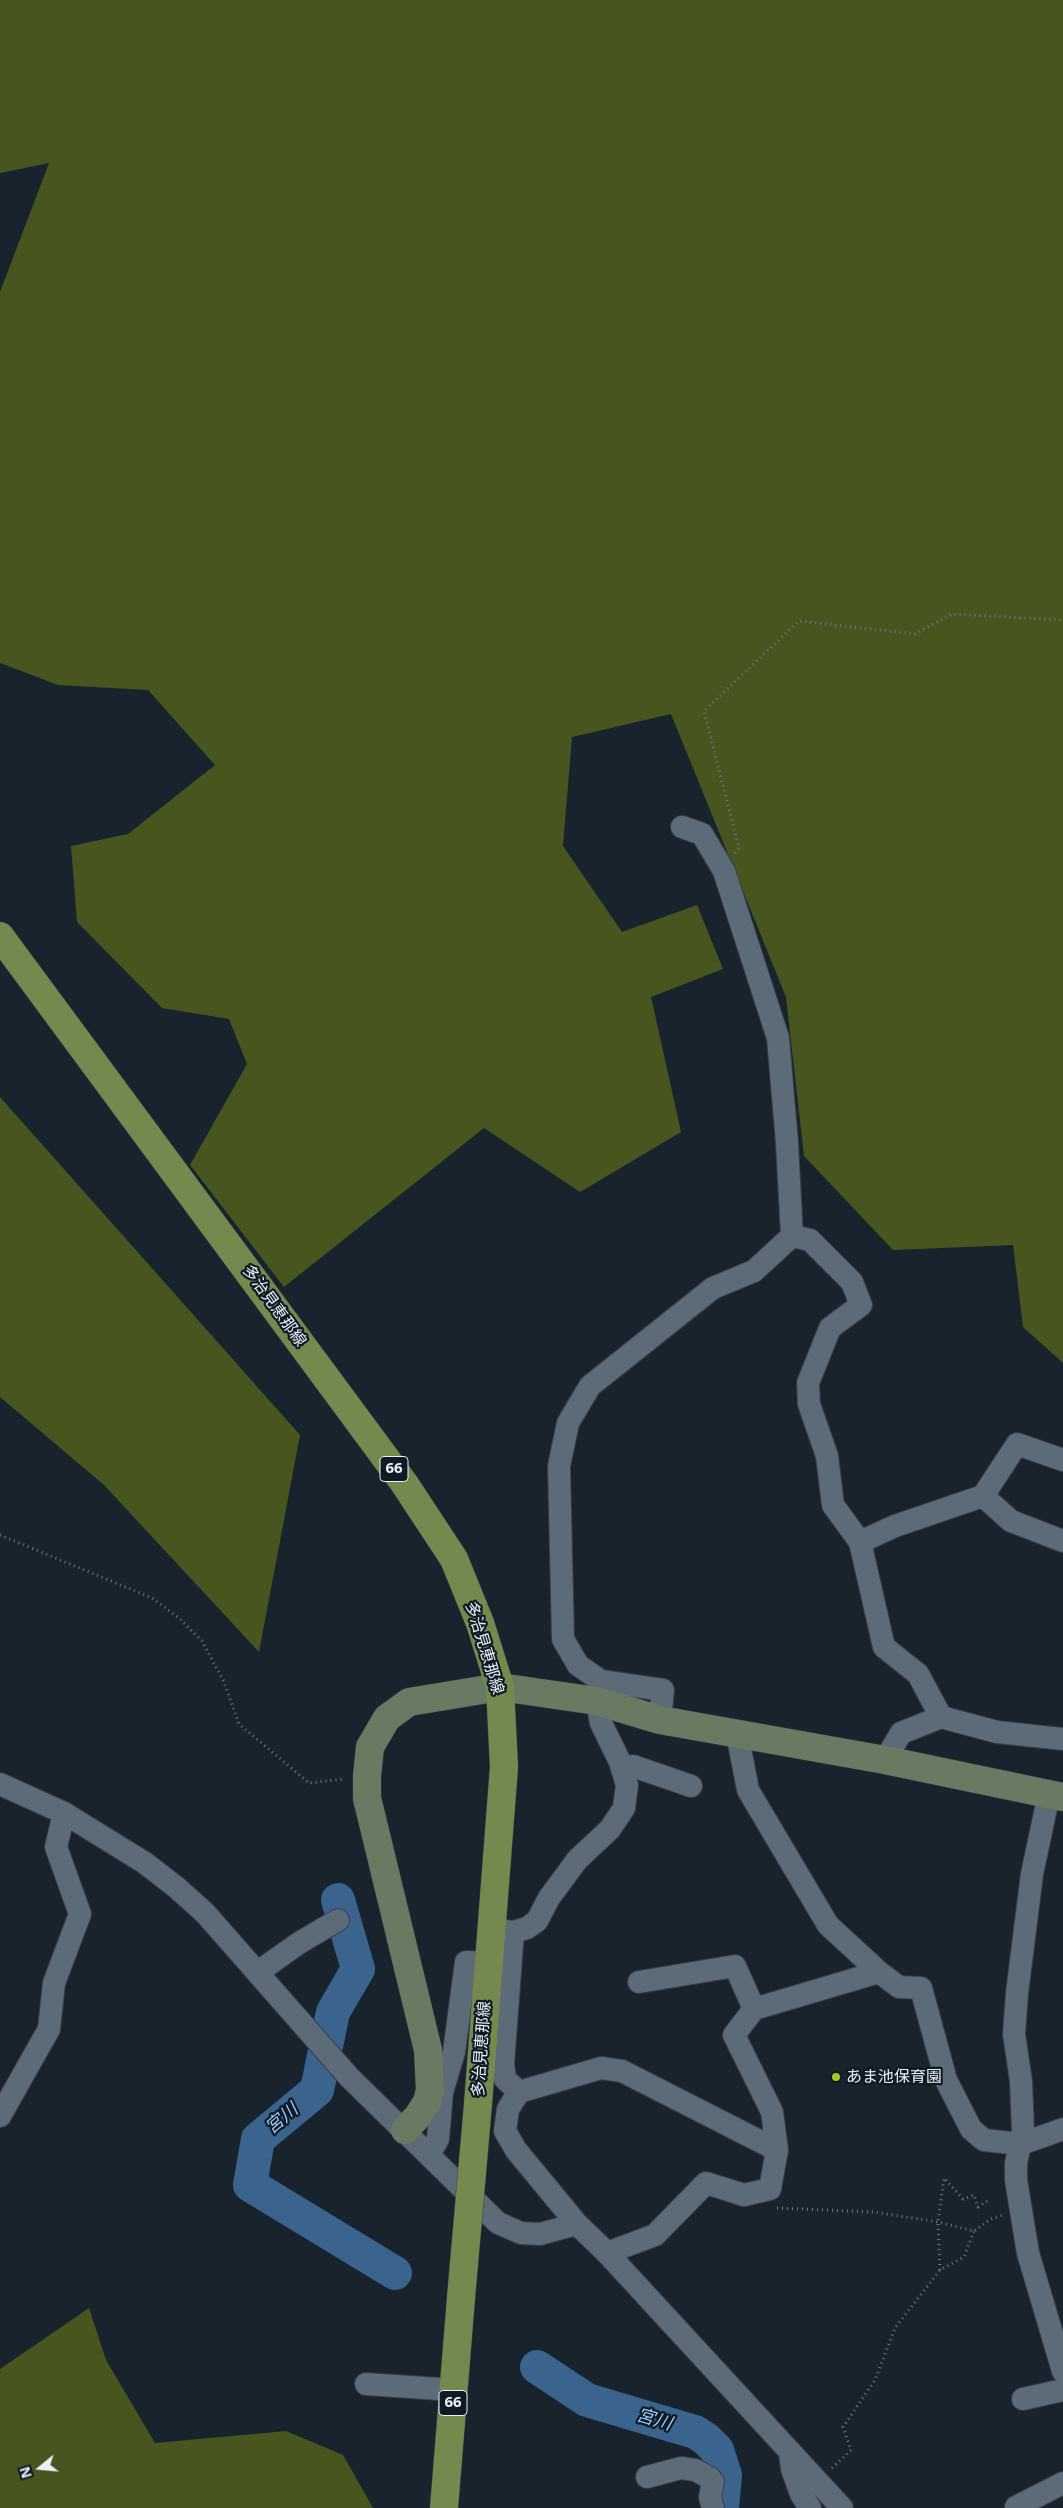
<!DOCTYPE html>
<meta charset="utf-8">
<style>
body{margin:0}
#map{position:relative;width:1063px;height:2508px;overflow:hidden;background:#18232e;font-family:"Open Sans",sans-serif}
canvas{display:block}
.north{position:absolute;left:15px;top:2443px;width:50px;height:50px;-webkit-text-stroke:4px #0f1a24;paint-order:stroke;rotate:253deg;font-size:14px;font-weight:700;line-height:20px;text-align:center;color:#eaf1f9}
.north::after{content:'';display:block;margin:auto;width:18px;height:22px;background:#eaf1f9;clip-path:polygon(50% 0,100% 100%,50% 72%,0 100%)}
</style>
<div id="map">
<canvas width="1063" height="2508"></canvas>
<div class="north">N</div>
</div>
<script>
const ctx = document.querySelector('canvas').getContext('2d');
ctx.lineJoin = 'round';
function fill(path, color) {
  ctx.fillStyle = color;
  ctx.fill(path, 'evenodd');
}
function shape(rows) {
  const path = new Path2D();
  for (const r of rows) {
    path.moveTo(r[0], r[1]);
    for (let i = 2; i < r.length; i += 2) path.lineTo(r[i], r[i + 1]);
  }
  return path;
}
function stroke(path, color, width, dash) {
  ctx.strokeStyle = color;
  ctx.lineWidth = width;
  ctx.lineCap = dash ? 'butt' : 'round';
  ctx.setLineDash(dash || []);
  ctx.stroke(path);
}
function drawText(font, color, halo, rows, align = 'center') {
  ctx.font = font + ' "Open Sans","Noto Sans JP",sans-serif';
  ctx.lineWidth = 4.5;
  ctx.setLineDash([]);
  ctx.textBaseline = 'middle';
  ctx.strokeStyle = halo;
  ctx.fillStyle = color;
  for (const [text, x, y, turn = 0] of rows) {
    ctx.save();
    ctx.translate(x, y);
    ctx.rotate((+turn || 0) * Math.PI / 180);
    ctx.textAlign = isNaN(turn) ? turn : align;
    if (halo) ctx.strokeText(text, 0, 0);
    ctx.fillText(text, 0, 0);
    ctx.restore();
  }
}
const forest = shape([
 [0,0,1063,0,1063,1363,1023,1327,1013,1245,893,1250,804,1156,786,997,671,714,572,737,563,846,622,932,697,905,723,969,651,997,681,1132,580,1192,484,1128,284,1287,190,1165,247,1064,229,1019,162,1008,77,922,71,846,128,834,215,765,148,690,58,685,0,663,0,292,49,163,0,173],
 [0,1097,300,1435,259,1652,104,1485,0,1397],
 [89,2308,106,2360,155,2443,286,2431,343,2455,373,2508,0,2508,0,2369]
]);
const river = shape([
 [338,1900,358,1969,333,2012,317,2090,258,2139,250,2185,395,2273],
 [537,2367,587,2400,695,2432,706,2439,717,2450,725,2475,722,2508]
]);
const path = shape([
 [735,853,739,848,704,711,799,621,915,634,952,614,1063,620],
 [0,1535,152,1598,179,1618,202,1641,224,1682,239,1724,309,1783,345,1779],
 [777,2208,874,2212,938,2222,974,2231,991,2219,1003,2215],
 [940,2270,938,2222,944,2178,963,2199,974,2195,978,2207,989,2200],
 [832,2468,851,2450,843,2427,875,2380,895,2328,940,2270,964,2257,974,2231]
]);
const street = shape([
 [682,827,702,834,724,871,778,1038,787,1143,792,1236],
 [792,1236,810,1240,852,1282,861,1305,830,1328,808,1383,809,1404,827,1456,833,1505,860,1542,884,1647,918,1674,941,1717],
 [983,1496,1017,1444,1063,1460],
 [860,1542,895,1526,983,1496,1011,1521,1063,1541],
 [660,1720,663,1690,601,1681,578,1665,563,1639,559,1466,568,1423,590,1386,713,1288,754,1271,792,1236],
 [737,1733,748,1790,828,1925,879,1972],
 [885,1760,901,1733,941,1717,997,1732,1063,1739],
 [622,1767,633,1766,691,1786],
 [0,1784,64,1813,145,1863,176,1887,205,1913,349,2077,498,2223,521,2233,540,2234,577,2224,607,2253,842,2508],
 [1049,1794,1032,1874,1017,1993,1014,2034,1021,2081,1023,2131,1016,2163,1016,2180,1028,2253,1063,2371],
 [491,1929,513,1932,527,1928,537,1921,549,1898,577,1860,610,1829,624,1808,627,1785,620,1762,601,1723,597,1701],
 [513,1932,503,2064,505,2079,519,2092],
 [258,1972,299,1943,338,1920],
 [639,1982,735,1966,754,2009],
 [0,2116,49,2029,54,1983,80,1914,56,1847,64,1813],
 [429,2154,438,2139,442,2092,454,2052,466,1962,489,1963],
 [577,2224,516,2150,505,2131,508,2109,519,2092,601,2068,622,2071,777,2150],
 [607,2253,655,2235,706,2183,744,2195,770,2189,777,2150,772,2112,734,2035,754,2009,879,1972,899,1987,921,1988,946,2080,971,2129,984,2140,1021,2144,1063,2129],
 [366,2384,454,2390],
 [1023,2399,1063,2390],
 [790,2453,792,2469,801,2494,810,2508],
 [647,2477,681,2468,695,2470,710,2478,713,2482,710,2497,713,2508],
 [1016,2507,1063,2483]
]);
const secondary = shape([
 [405,2130,418,2116,427,2102,430,2090,428,2050,367,1798,367,1776,370,1747,387,1718,409,1702,500,1687,597,1701,660,1720,885,1760,1063,1797]
]);
const primary = shape([
 [0,936,404,1483,454,1559,480,1623,500,1687,504,1767,478,2104],
 [444,2508,461,2298]
]);
const primaryBridge = shape([
 [461,2298,478,2104]
]);
const markers = [
 [836,2077,5,"#a4c824"]
];
const shields = [
 [394,1469,28],
 [453,2403,28]
];
const shieldNames = [
 ["66",394,1469],
 ["66",453,2403]
];
const streetNames = [
 ["多治見恵那線",274,1306,54],
 ["多治見恵那線",484,1648,73],
 ["多治見恵那線",482,2049,-86]
];
const poiNames = [
 ["あま池保育園",846,2077]
];
const waterNames = [
 ["宮川",282,2119,-40],
 ["宮川",654,2420,16]
];
fill(forest, '#47561e');
stroke(river, '#3a648d', 34);
stroke(street, '#373e48', 24);
stroke(secondary, '#373e48', 29);
stroke(primary, '#373e48', 29);
stroke(path, '#6f7982', 3, [1, 4]);
stroke(street, '#5d6a77', 22);
stroke(secondary, '#687a62', 28);
stroke(primary, '#74894e', 28);
stroke(primaryBridge, '#373e48', 29, []);
stroke(primaryBridge, '#74894e', 28);
for (const [x, y, r, color] of markers) {
  const dot = new Path2D();
  dot.arc(x, y, r, 0, 2 * Math.PI);
  ctx.fillStyle = color;
  ctx.fill(dot);
  stroke(dot, '#0f1a24', 2);
}
for (const [x, y, w] of shields) {
  const box = new Path2D();
  box.roundRect(x - w / 2, y - 12.5, w, 25, 4);
  ctx.fillStyle = '#0f1a24';
  ctx.fill(box);
  stroke(box, '#eaf1f9', 1);
}
drawText('bold 15px', '#eaf1f9', null, shieldNames);
drawText('16px', '#eaf1f9', '#0f1a24', streetNames);
drawText('16px', '#eaf1f9', '#0f1a24', poiNames, 'left');
drawText('italic 18px', '#9accff', '#0f1a24', waterNames);
</script>
